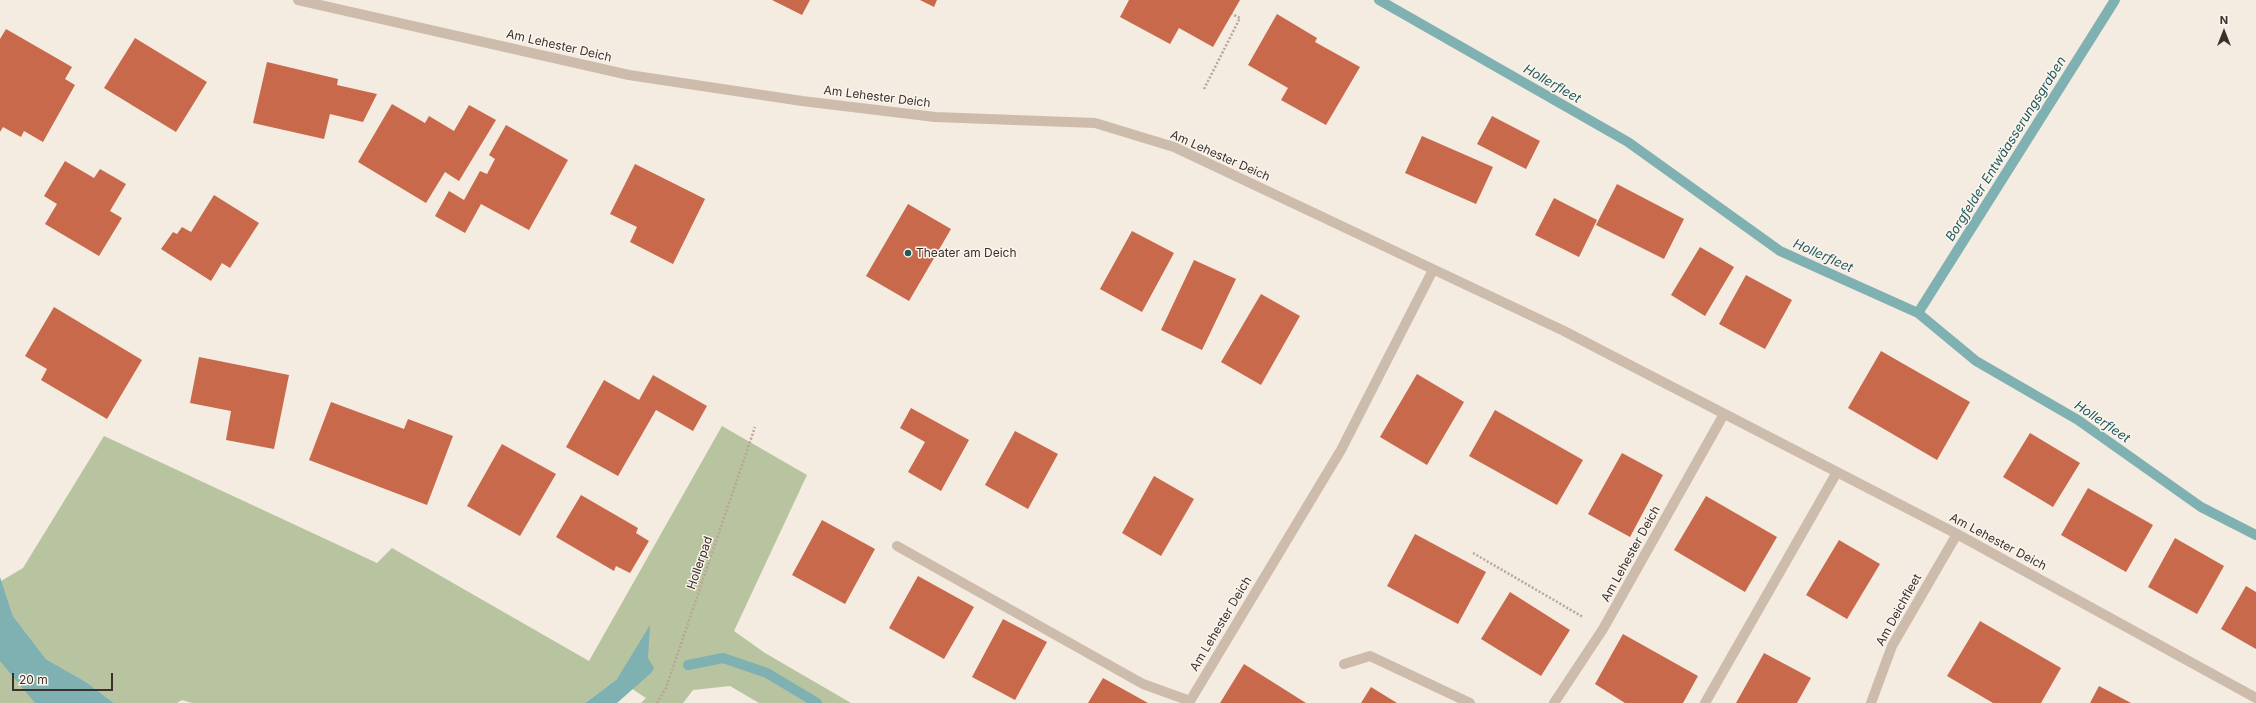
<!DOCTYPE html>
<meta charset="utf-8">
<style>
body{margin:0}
#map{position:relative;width:2256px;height:703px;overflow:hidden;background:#f4ebe1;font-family:Inter,sans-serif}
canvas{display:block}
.north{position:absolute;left:2204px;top:12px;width:40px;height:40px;-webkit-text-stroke:3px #fbf5ee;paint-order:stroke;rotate:0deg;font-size:11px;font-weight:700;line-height:16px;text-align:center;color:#3b302b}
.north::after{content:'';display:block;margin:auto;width:14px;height:18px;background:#3b302b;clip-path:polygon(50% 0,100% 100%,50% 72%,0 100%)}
.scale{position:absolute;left:12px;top:673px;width:101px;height:18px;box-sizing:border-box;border:2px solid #3b302b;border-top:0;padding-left:5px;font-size:12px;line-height:14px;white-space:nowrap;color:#3b302b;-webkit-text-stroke:3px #fbf5ee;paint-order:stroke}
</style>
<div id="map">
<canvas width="2256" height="703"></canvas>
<div class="north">N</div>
<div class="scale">20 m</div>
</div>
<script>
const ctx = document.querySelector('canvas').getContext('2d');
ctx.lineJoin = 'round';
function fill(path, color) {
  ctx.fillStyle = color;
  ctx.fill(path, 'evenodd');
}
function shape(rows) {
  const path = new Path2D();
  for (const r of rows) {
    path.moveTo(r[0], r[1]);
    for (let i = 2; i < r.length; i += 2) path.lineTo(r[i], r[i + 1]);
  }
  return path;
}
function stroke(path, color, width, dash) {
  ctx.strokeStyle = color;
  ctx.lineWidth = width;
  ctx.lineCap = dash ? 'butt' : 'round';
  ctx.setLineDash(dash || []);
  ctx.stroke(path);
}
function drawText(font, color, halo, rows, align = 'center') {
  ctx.font = font + ' Inter,sans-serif';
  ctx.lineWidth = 3;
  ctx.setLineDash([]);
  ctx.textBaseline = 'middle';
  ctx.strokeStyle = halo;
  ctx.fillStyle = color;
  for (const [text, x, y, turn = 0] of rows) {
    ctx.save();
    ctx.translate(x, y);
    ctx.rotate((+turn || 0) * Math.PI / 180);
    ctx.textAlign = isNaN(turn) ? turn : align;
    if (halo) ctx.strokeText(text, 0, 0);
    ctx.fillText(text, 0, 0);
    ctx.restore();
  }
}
const green = shape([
 [722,426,807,475,734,631,765,653,851,703,759,703,730,686,693,690,683,703,641,703,646,698,617,679,585,703,192,703,182,700,177,703,114,703,86,682,46,659,13,616,1,581,23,568,104,436,377,563,392,548,589,661],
 [0,619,59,703,0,703]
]);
const water = shape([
 [0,577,13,616,46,659,86,682,114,703,35,703,0,661],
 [650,625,648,658,654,668,651,673,617,703,585,703,617,679]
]);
const stream = shape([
 [1379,0,1628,142,1780,251,1918,313,1976,361,2078,420,2201,507,2256,535],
 [1918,313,2115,0],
 [688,665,723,658,767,673,817,703]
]);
const building = shape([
 [772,0,810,0,802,15],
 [920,0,937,0,934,7],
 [1129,0,1240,0,1213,47,1179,28,1170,44,1120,17],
 [1277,14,1317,38,1315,42,1360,67,1326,125,1281,100,1288,88,1248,65],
 [6,29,72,67,65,79,75,85,43,142,24,131,21,137,3,127,0,132,0,39],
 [135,38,207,82,176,132,104,88],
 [267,62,338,79,337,85,377,94,363,122,330,114,324,139,253,123],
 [392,104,425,123,429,116,454,131,469,105,496,120,459,181,445,172,426,203,358,162],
 [1492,116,1540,141,1526,169,1477,144],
 [506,125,568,160,529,230,481,204,465,233,435,216,449,191,464,200,480,171,487,174,495,159,489,155],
 [1422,136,1493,167,1476,204,1405,173],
 [65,161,94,178,100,169,126,184,110,211,122,218,99,256,45,224,57,204,44,196],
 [635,164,705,199,673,264,630,242,637,227,610,214],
 [1617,184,1684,219,1664,259,1596,225],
 [214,195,259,223,230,268,222,263,211,281,161,249,173,232,177,234,182,227,191,232],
 [1554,198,1597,220,1579,257,1535,235],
 [908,204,951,229,909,301,866,276],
 [1132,231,1174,253,1142,312,1100,289],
 [1700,247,1734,267,1705,316,1671,295],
 [1194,260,1236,279,1202,350,1161,330],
 [1746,275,1792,300,1765,349,1719,324],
 [1261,294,1300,316,1261,385,1221,362],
 [54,307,142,360,107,419,41,380,47,369,25,356],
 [1881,351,1970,402,1937,460,1848,408],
 [199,357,289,375,274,449,226,440,231,411,190,403],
 [1417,374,1464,402,1427,465,1380,437],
 [653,375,707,406,693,431,656,410,618,476,566,447,604,380,639,400],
 [331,402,404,429,408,419,453,436,427,505,309,460],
 [911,408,969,440,941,491,908,472,925,442,900,428],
 [1495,410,1583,460,1557,505,1469,456],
 [1015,431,1058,454,1028,509,985,485],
 [2030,433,2080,463,2053,507,2003,477],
 [502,444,556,474,520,536,467,506],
 [1622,453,1663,475,1630,537,1588,514],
 [1154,476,1194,499,1161,556,1122,533],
 [2088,488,2153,525,2126,572,2061,535],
 [581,495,638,528,636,533,649,541,630,573,616,566,614,571,556,537],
 [1706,496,1777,537,1745,592,1674,550],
 [822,520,875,549,845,604,792,575],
 [1415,534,1486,572,1458,624,1387,586],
 [2175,538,2224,566,2197,614,2148,587],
 [1839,540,1880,564,1847,619,1806,595],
 [918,576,974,607,944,659,889,628],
 [2246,586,2256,592,2256,649,2221,629],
 [1510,592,1570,630,1541,676,1481,639],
 [1003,619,1047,642,1015,700,972,677],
 [1980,621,2061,668,2041,703,1993,703,1947,676],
 [1623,634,1698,676,1683,703,1625,703,1595,684],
 [1764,653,1811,678,1797,703,1736,703],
 [1244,664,1306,703,1220,703],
 [1103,678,1148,703,1088,703],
 [2099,686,2131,703,2090,703],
 [1371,687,1397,703,1361,703]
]);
const path = shape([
 [1204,89,1240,18,1232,14],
 [1473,553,1583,617],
 [657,703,666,688,755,427]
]);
const minor = shape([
 [298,0,629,75,802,101,935,117,1095,123,1174,147,1564,331,1957,534,2256,698],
 [897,546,1143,684,1190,701,1341,450,1433,270],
 [1344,664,1370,656,1470,703],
 [1554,703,1603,629,1724,414],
 [1705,703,1837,472],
 [1871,703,1892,646,1957,534]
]);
const markers = [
 [908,253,4,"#1f5a5e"]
];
const streetNames = [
 ["Am Lehester Deich",559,46,13],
 ["Am Lehester Deich",877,97,7],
 ["Am Lehester Deich",1220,156,24],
 ["Am Lehester Deich",1998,542,28],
 ["Am Lehester Deich",1631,554,-61],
 ["Hollerpad",700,563,-71],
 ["Am Deichfleet",1899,610,-61],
 ["Am Lehester Deich",1221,624,-59]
];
const poiNames = [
 ["Theater am Deich",916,253]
];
const waterNames = [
 ["Hollerfleet",1552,84,30],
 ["Borgfelder Entwäasserungsgraben",2006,149,-58],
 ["Hollerfleet",1823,256,24],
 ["Hollerfleet",2102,422,34]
];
fill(green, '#b8c4a0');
fill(water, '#7fb0b2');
stroke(stream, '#7fb0b2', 10);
fill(building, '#c8694b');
stroke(path, '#b9a596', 2.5, [2, 2]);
stroke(minor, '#cdbbac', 10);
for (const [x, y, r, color] of markers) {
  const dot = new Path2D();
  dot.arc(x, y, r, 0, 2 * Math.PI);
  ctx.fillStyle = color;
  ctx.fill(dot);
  stroke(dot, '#fbf5ee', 1.5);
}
drawText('12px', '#3b302b', '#fbf5ee', streetNames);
drawText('12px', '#3b302b', '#fbf5ee', poiNames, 'left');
drawText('italic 13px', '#1f5a5e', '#fbf5ee', waterNames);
</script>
